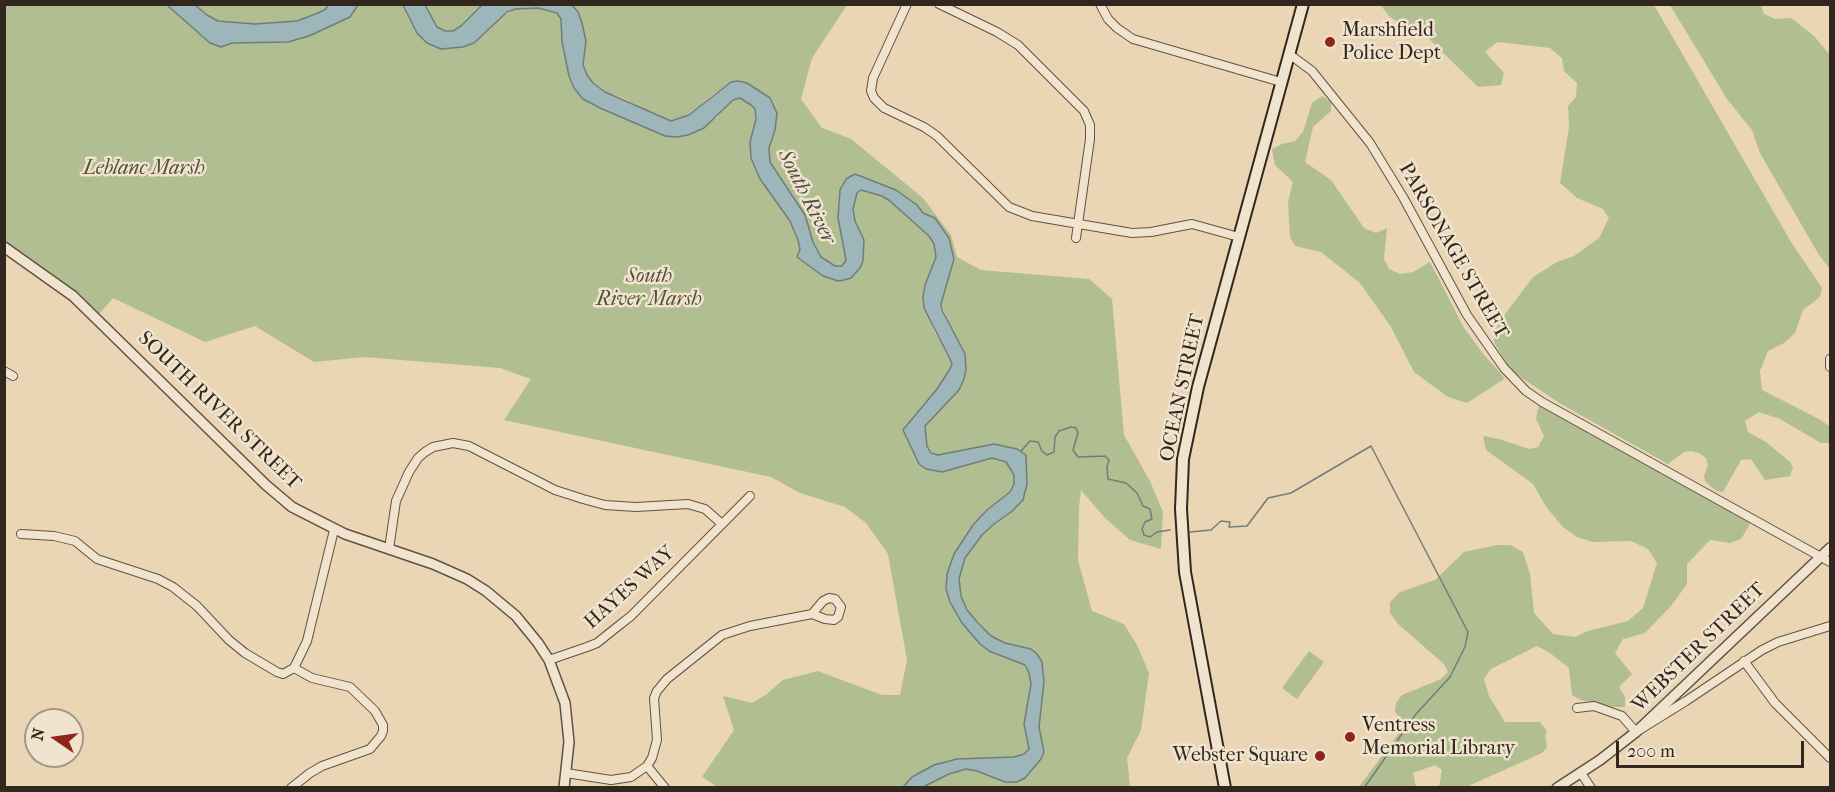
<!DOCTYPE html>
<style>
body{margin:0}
#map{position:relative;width:1835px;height:792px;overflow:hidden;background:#ead5b4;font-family:"IM FELL French Canon",serif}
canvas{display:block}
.frame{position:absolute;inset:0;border:6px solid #31271e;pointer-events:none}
.north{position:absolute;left:24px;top:708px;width:60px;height:60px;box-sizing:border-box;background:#f1e4ce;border:2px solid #a49888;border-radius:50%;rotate:283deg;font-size:16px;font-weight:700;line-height:24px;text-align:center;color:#31271e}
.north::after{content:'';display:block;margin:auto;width:21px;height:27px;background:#8f2418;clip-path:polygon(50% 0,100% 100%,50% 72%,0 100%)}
.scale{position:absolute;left:1616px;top:741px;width:188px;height:27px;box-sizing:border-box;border:3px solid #31271e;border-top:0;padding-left:8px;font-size:18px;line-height:21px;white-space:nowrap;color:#31271e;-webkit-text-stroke:4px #f1e4ce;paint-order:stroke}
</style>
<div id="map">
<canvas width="1835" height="792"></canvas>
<div class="frame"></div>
<div class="north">N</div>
<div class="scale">200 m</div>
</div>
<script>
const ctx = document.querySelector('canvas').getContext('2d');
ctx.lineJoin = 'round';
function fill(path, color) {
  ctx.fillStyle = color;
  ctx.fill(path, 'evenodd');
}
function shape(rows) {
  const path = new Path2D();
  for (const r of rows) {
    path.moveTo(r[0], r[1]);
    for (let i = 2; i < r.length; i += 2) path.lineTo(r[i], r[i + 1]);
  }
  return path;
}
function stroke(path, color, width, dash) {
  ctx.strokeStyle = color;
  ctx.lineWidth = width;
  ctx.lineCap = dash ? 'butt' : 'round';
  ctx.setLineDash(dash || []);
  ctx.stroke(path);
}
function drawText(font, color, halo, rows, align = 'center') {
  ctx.font = font + ' "IM FELL French Canon",serif';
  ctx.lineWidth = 5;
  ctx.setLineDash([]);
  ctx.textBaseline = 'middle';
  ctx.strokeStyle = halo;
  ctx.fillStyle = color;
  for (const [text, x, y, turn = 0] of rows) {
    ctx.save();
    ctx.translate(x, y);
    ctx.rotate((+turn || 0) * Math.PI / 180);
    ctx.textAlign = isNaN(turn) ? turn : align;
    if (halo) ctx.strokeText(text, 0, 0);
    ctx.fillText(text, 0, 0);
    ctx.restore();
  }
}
const green = shape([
 [403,4,427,43,441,49,516,9,538,8,557,13,561,19,569,76,621,116,650,130,717,118,726,105,733,100,740,98,751,105,755,109,756,119,750,142,751,158,760,179,790,221,798,240,800,249,797,257,823,276,863,261,864,240,855,221,853,209,857,193,862,190,882,196,890,201,929,236,934,244,936,257,925,285,923,297,934,331,949,355,952,363,950,369,937,389,907,425,910,444,919,464,977,462,992,458,1006,462,1014,475,1014,484,1010,492,987,510,973,525,950,602,1025,665,1029,673,1031,684,1024,724,1029,749,1024,754,1014,757,957,759,934,765,912,777,903,787,718,787,702,777,734,730,723,696,752,703,767,694,783,680,818,671,882,695,900,695,907,660,888,554,866,523,845,507,800,493,771,477,504,420,531,379,500,368,364,357,314,362,255,326,205,342,113,298,94,320,36,267,5,250,4,5,167,5,210,43,271,43,350,17,358,5],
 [1383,4,1654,5,1791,242,1822,288,1820,297,1803,310,1795,333,1784,343,1768,351,1760,371,1762,390,1821,420,1830,427,1830,443,1821,443,1780,419,1759,412,1745,421,1748,432,1766,442,1790,462,1793,468,1790,476,1765,480,1751,459,1741,460,1723,492,1716,491,1705,481,1704,476,1708,465,1706,458,1699,453,1691,451,1684,452,1668,464,1561,404,1510,370,1494,342,1494,333,1500,321,1533,277,1557,262,1574,256,1599,238,1609,218,1603,209,1577,198,1560,183,1569,127,1568,106,1576,97,1577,83,1564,71,1562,58,1550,48,1497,42,1485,52,1504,73,1501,85,1478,87,1417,27,1402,25,1389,16,1382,7],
 [195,5,328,5,326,9,297,21,255,24,218,21,207,15],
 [425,5,482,5,461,26,453,31,445,31,437,27],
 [572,5,847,5,812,58,801,99,822,128,851,139,923,198,951,235,957,257,981,270,1089,279,1112,299,1124,435,1150,481,1163,512,1161,549,1130,540,1105,518,1081,490,1079,508,1078,560,1092,611,1124,624,1137,645,1149,673,1141,730,1127,758,1130,787,923,787,949,774,966,769,977,771,1005,782,1017,782,1039,727,1044,682,1042,661,1031,649,1005,643,991,636,967,610,961,595,959,579,965,558,982,535,994,524,1011,512,1026,455,1017,449,1003,445,938,455,931,453,927,446,925,426,937,411,951,399,954,335,941,304,954,259,935,218,923,213,917,205,865,177,840,191,838,218,846,260,842,266,835,266,821,257,813,242,805,215,770,162,769,148,775,130,738,81,731,82,712,95,689,115,671,121,663,119,623,98,605,92,593,83,587,75,583,64,586,41,582,23,578,12],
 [1670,5,1761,5,1764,14,1775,19,1791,18,1814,36,1830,55,1830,269,1819,255,1760,153,1752,130,1727,99],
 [1322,96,1331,102,1331,111,1313,127,1305,162,1331,180,1364,228,1376,233,1387,228,1384,259,1389,269,1400,274,1413,272,1430,262,1464,328,1484,355,1503,376,1504,379,1467,403,1448,397,1414,372,1391,327,1360,283,1321,252,1295,246,1290,237,1288,202,1293,182,1275,165,1272,149,1282,144,1295,141,1303,132,1312,103],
 [1539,404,1746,517,1750,524,1741,539,1730,543,1710,540,1687,564,1687,584,1671,606,1645,633,1623,639,1615,653,1632,674,1619,687,1625,697,1625,707,1612,707,1581,700,1572,695,1569,668,1550,653,1537,646,1491,669,1484,679,1489,696,1505,722,1540,722,1547,731,1545,735,1547,747,1542,753,1466,787,1439,787,1442,770,1435,765,1413,773,1416,787,1358,788,1405,725,1395,712,1396,703,1402,695,1441,679,1448,672,1444,664,1398,624,1390,613,1390,602,1400,592,1435,580,1464,552,1497,545,1510,545,1523,552,1530,574,1534,613,1553,634,1575,637,1588,631,1628,621,1643,608,1657,563,1648,549,1631,541,1593,542,1577,537,1563,527,1547,508,1533,484,1486,450,1483,436,1499,439,1529,449,1538,447,1544,436,1536,419],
 [1309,651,1324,662,1297,699,1282,688]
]);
const water = shape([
 [167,5,195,5,207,15,218,21,255,24,297,21,318,13,326,9,328,5,358,5,350,17,309,36,288,42,232,43,221,47,210,43,167,5],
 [403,5,425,5,437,27,445,31,453,31,461,26,482,5,572,5,578,12,582,23,586,41,583,65,587,75,593,83,605,92,671,121,689,115,731,82,738,81,747,83,770,98,777,113,775,130,769,148,770,162,805,215,813,242,821,257,835,266,842,266,846,260,838,218,840,190,846,179,855,174,896,190,917,205,923,213,935,218,949,238,954,259,941,304,942,310,965,354,966,369,964,379,959,390,925,426,927,446,931,453,938,455,994,444,1017,449,1026,455,1027,484,1023,500,1011,512,994,524,982,535,965,558,959,579,961,596,967,610,978,623,991,636,1005,643,1031,649,1037,654,1042,662,1044,682,1039,727,1044,752,1041,759,1025,778,1017,782,1005,782,977,771,966,769,949,774,923,787,903,787,912,777,934,765,957,759,1014,757,1024,754,1029,749,1024,724,1031,684,1029,673,1025,665,989,651,980,644,962,623,950,602,946,589,947,574,954,554,973,525,987,510,1010,492,1014,484,1014,475,1006,462,992,458,942,472,926,469,919,464,903,430,937,389,950,369,952,363,924,308,923,297,925,285,936,257,934,244,929,236,890,201,882,196,861,190,857,193,853,209,855,221,864,240,863,261,860,268,851,278,844,280,838,281,823,276,797,257,800,249,798,240,790,221,760,179,751,158,750,142,756,119,755,109,751,105,740,98,733,100,704,128,688,135,677,137,665,136,600,108,583,99,574,88,569,76,562,42,561,19,557,13,538,8,516,9,507,12,474,43,463,47,441,49,427,43,417,33,403,5]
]);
const stream = shape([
 [1021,451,1030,441,1038,442,1042,451,1047,455,1054,452,1055,437,1059,431,1071,427,1076,428,1078,433,1073,450,1078,457,1105,456,1109,460,1107,467,1108,479,1126,483,1137,493,1143,506,1150,509,1152,519,1145,522,1142,529,1144,535,1150,537,1157,532,1170,530],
 [1190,532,1211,530,1221,521,1230,522,1229,527,1247,526,1268,498,1291,493,1371,446,1468,632,1465,647,1450,677,1416,714,1364,788]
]);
const minor = shape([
 [907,4,873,78,871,91,874,98,884,108,924,127,937,136,1009,207,1032,216,1132,233,1151,232,1192,224,1239,237],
 [939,4,997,32,1018,45,1084,111,1090,125,1090,139,1076,238],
 [1100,4,1108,19,1117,28,1133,39,1281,82],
 [1289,54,1312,71,1370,143,1403,197,1467,315,1504,368,1526,391,1542,402,1830,562],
 [1830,359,1830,367],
 [4,371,13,376],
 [21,534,54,536,75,541,97,559,158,579,173,587,197,606,229,640,245,653,277,672,283,674,294,668],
 [389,549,396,501,409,472,418,458,425,452,433,447,453,443,469,446,555,490,583,499,605,505,636,507,688,504,705,509,722,524],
 [549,660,587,647,597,643,617,627,631,616,750,496],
 [1744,661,1775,703,1830,758],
 [1577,708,1594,706,1622,716,1636,732,1686,701,1762,650,1778,642,1830,626],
 [647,766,665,788],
 [566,773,611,780,631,777,647,766,652,758,657,740,654,698,657,691,667,679,722,635,750,626,812,614,823,601,829,598,835,599,841,607,838,617,834,620,825,619,812,614],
 [1581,773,1591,788],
 [291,788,310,773,322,766,370,749,381,736,383,731,383,725,375,711,350,687,312,678,294,668,307,641,334,530]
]);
const tertiary = shape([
 [4,247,73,296,266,485,292,507,345,534,433,564,467,579,486,591,516,616,538,643,549,660,565,703,569,742,564,788],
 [1557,788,1600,760,1636,732,1830,548]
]);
const secondary = shape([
 [1225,788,1185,572,1181,509,1183,459,1198,387,1303,4]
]);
const markers = [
 [1330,42,6,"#8f2418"],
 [1350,737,6,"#8f2418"],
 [1320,756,6,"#8f2418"]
];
const poiNames = [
 ["Marshfield",1342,31],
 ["Police Dept",1342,54],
 ["Ventress",1362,726],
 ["Memorial Library",1362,749],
 ["Webster Square",1308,756,"right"]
];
const parkNames = [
 ["Leblanc Marsh",144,169],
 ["South",649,277],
 ["River Marsh",649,300]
];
const streetNames = [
 ["PARSONAGE STREET",1453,251,60],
 ["OCEAN STREET",1183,388,-78],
 ["SOUTH RIVER STREET",219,411,44],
 ["HAYES WAY",630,588,-42],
 ["WEBSTER STREET",1699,648,-44]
];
const waterNames = [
 ["South River",806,197,63]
];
fill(green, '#b0be92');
fill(water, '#9db6b9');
stroke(water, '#727d7b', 1.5);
stroke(stream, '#727d7b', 1.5);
stroke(minor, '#5f5244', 10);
stroke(tertiary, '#5f5244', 12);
stroke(secondary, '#31271e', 14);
stroke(minor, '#f1e4ce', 8);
stroke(tertiary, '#f1e4ce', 9);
stroke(secondary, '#f1e4ce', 10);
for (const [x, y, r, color] of markers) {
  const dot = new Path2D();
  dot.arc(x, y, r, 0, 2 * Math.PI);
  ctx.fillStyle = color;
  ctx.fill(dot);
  stroke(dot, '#f1e4ce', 2);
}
drawText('20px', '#31271e', '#f1e4ce', poiNames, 'left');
drawText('italic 20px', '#514d3b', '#f1e4ce', parkNames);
drawText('20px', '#31271e', '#f1e4ce', streetNames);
drawText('italic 21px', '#4c4b45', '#f1e4ce', waterNames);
</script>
